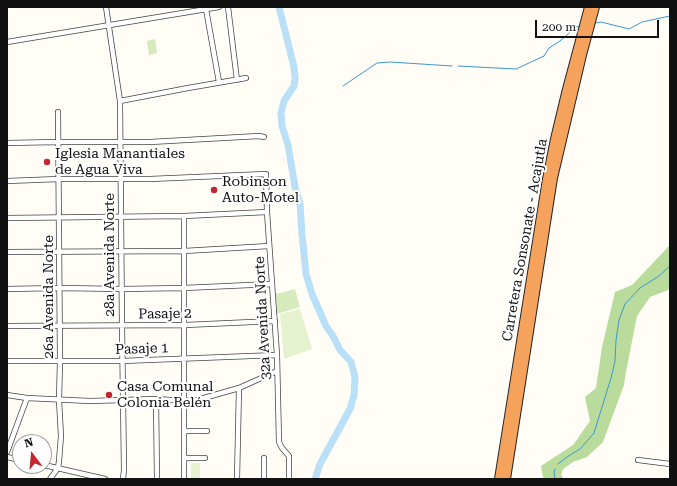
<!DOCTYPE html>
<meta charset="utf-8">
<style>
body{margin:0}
#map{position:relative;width:677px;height:486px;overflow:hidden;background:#fffdf5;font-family:"Roboto Serif",serif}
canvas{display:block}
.frame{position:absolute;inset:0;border:8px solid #111;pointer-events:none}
.north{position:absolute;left:12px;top:434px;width:40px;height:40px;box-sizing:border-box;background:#fff;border:1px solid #a0a0a0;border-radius:50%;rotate:344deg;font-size:11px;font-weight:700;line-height:16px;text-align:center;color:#111}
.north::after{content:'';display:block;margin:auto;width:14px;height:18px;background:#c4262e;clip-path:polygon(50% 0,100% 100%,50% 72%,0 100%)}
.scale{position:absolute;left:535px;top:20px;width:124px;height:18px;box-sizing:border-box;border:2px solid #111;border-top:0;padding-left:5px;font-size:12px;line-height:14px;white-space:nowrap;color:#111;-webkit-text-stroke:3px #fff;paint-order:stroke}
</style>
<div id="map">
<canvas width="677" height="486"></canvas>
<div class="frame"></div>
<div class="north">N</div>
<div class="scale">200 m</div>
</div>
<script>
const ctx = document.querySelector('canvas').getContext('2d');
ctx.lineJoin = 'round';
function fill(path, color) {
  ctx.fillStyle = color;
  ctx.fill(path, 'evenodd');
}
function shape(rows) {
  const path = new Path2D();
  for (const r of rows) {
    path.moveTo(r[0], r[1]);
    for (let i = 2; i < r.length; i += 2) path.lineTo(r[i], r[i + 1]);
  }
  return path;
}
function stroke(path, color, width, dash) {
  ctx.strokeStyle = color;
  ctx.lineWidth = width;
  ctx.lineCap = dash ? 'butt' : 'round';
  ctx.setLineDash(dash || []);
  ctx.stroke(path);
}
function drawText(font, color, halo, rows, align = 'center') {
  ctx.font = font + ' "Roboto Serif",serif';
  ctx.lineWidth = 4;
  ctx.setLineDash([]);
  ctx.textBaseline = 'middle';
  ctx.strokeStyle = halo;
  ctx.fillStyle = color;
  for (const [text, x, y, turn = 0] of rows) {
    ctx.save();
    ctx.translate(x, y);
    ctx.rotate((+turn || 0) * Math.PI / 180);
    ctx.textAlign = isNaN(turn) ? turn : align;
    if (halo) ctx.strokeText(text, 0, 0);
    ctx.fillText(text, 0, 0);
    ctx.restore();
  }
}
const green = shape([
 [155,39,157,53,149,55,147,41],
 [295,289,300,307,277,314,276,294]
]);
const forest = shape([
 [670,245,670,288,668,290,650,297,637,316,626,372,624,385,603,442,587,457,573,462,563,469,561,475,564,479,545,479,543,477,541,466,573,445,590,421,585,397,596,388,602,347,615,292,632,285]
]);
const pitch = shape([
 [300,309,312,349,284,359,280,314],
 [191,463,200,463,200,479,191,479]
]);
const stream = shape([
 [595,23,601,22,629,29,642,22,670,16],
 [458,66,516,69,544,56,549,48,560,41,576,27,580,26],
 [343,86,377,63,390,62,452,66],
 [558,464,567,457,580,449,594,433,611,378,615,361,616,340,619,320,625,304,640,288,659,276,670,266],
 [555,479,554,472,555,469]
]);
const river = shape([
 [279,7,294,67,295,79,294,86,284,101,281,113,282,126,288,145,295,187,300,204,302,234,306,274,312,294,326,326,333,336,340,350,351,362,355,377,354,395,350,409,320,464,315,479]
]);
const street = shape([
 [106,7,120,101,122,326,124,470,123,479],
 [228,7,237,80],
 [206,9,219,82],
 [7,42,219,7],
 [120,101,188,88,246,78],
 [7,143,58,142,150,142,259,136,264,137],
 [7,181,59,179,150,179,266,174,267,212,277,355,279,442,282,448,289,456,289,479],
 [184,216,184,479],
 [7,218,184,216,267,212],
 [7,252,184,251,269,246],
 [7,289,59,288,122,289,184,288,272,284],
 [7,326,185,325,275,321],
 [7,361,122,361,277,355],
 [7,395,27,398,90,401,156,399,185,401,197,400,239,388,277,371],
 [156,399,157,479],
 [185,431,207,431],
 [7,452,27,398],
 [7,457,20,460],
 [185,458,205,458],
 [264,458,264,479],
 [638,460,670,464],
 [44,465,105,479],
 [50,479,58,468,59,461,61,436,59,400,60,361,58,112],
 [237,479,239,388]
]);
const highway = shape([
 [499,479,547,179,555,139,567,89,589,7],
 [506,479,553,178,582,55,595,7]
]);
const markers = [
 [47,162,4,"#c4262e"],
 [214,190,4,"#c4262e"],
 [109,395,4,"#c4262e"]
];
const poiNames = [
 ["Iglesia Manantiales",55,154],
 ["de Agua Viva",55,170],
 ["Robinson",222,182],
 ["Auto-Motel",222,198],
 ["Casa Comunal",117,387],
 ["Colonia Belén",117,403]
];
const streetNames = [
 ["Carretera Sonsonate - Acajutla",525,240,-80],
 ["28a Avenida Norte",110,255,-90],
 ["26a Avenida Norte",49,297,-90],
 ["Pasaje 2",165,314,-1],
 ["32a Avenida Norte",263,318,-93],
 ["Pasaje 1",142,349,-2]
];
fill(green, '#d5ebbd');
fill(forest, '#b9dc9c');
fill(pitch, '#e6f2cf');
stroke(stream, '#3f96cf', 1);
stroke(river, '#b9e0f7', 7);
stroke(street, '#444', 6);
stroke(highway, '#222', 10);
stroke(street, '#fff', 4.5);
stroke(highway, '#f5a25d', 8);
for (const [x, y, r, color] of markers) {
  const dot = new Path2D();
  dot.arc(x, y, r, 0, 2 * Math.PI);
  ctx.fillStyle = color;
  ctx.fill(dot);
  stroke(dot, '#fff', 1.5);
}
drawText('14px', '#111', '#fff', poiNames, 'left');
drawText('14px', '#111', '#fff', streetNames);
</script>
